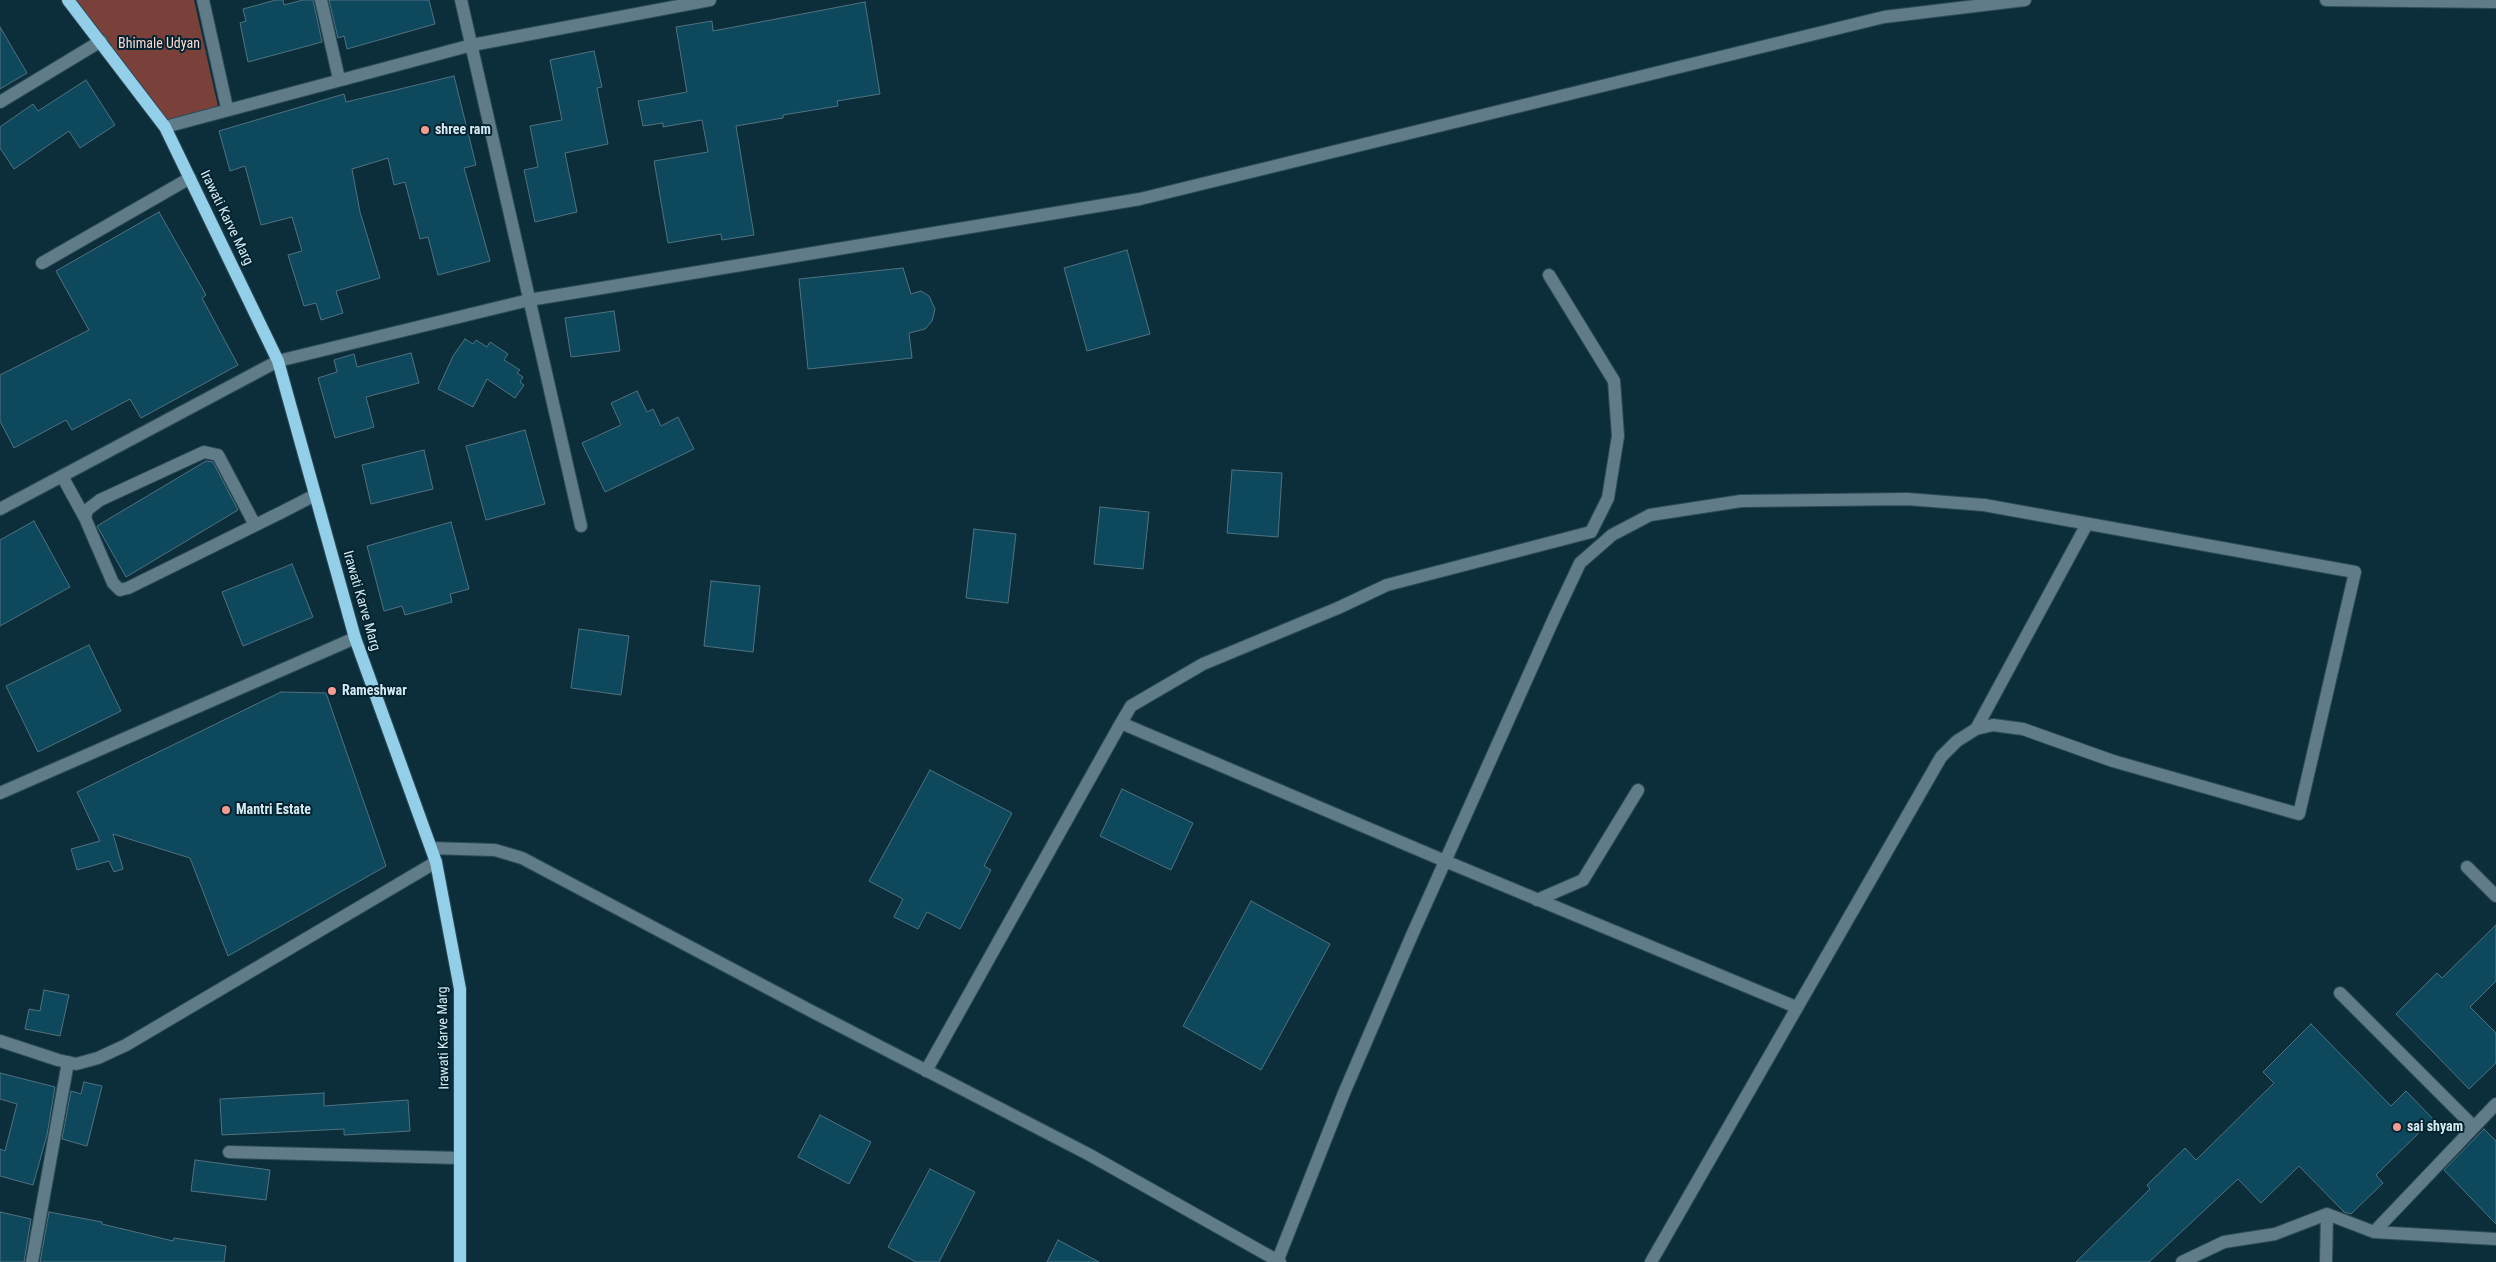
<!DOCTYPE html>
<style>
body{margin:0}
canvas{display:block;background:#0c2e3b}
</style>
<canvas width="2496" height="1262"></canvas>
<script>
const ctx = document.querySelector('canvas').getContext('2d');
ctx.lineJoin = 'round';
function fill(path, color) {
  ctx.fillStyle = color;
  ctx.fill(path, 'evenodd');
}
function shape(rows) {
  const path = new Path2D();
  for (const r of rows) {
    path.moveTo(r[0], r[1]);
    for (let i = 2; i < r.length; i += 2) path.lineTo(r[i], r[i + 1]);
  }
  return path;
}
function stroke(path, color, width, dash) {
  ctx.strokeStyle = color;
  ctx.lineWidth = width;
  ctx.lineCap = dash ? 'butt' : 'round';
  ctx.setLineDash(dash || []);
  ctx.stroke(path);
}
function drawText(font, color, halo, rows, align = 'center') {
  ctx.font = font + ' "Roboto Condensed",sans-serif';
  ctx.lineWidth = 4;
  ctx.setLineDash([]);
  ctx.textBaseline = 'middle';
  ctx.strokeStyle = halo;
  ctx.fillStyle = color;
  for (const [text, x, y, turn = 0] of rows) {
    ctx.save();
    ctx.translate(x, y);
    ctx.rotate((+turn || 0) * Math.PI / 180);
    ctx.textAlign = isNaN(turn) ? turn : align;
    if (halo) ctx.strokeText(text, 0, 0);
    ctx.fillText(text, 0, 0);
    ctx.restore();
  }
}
const green = shape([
 [65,0,194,0,219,111,172,125]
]);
const building = shape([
 [276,0,283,0,284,5,303,0,313,0,322,42,248,62,240,23,246,21,243,9,276,0],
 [329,0,429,0,435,24,347,49,344,36,338,38,329,0],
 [865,2,880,94,837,101,838,106,783,115,783,118,736,126,754,235,722,240,721,234,668,243,654,161,708,152,702,120,663,127,663,123,643,126,638,101,687,92,676,27,712,21,713,31,865,2],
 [0,27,27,73,0,89,0,27],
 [594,51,602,87,597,88,608,144,565,153,577,212,535,222,524,170,538,167,530,126,562,120,550,60,594,51],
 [454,76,476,165,464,168,490,261,438,275,428,237,420,239,405,182,394,185,388,158,352,169,360,212,380,278,336,291,343,313,321,320,316,303,304,306,288,255,302,251,292,217,261,225,245,166,230,171,219,131,344,94,346,102,454,76],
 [86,80,115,125,80,148,69,131,14,169,0,148,0,127,33,104,38,111,86,80],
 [159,212,206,295,202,298,238,365,141,418,130,399,72,430,66,420,14,448,0,421,0,375,89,330,56,271,159,212],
 [1127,250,1150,334,1087,351,1064,268,1127,250],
 [903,268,911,294,921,291,929,296,935,309,932,321,925,329,909,333,912,358,808,369,799,279,903,268],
 [614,311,620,351,571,357,565,318,614,311],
 [465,339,473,344,476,340,487,347,490,342,508,354,504,360,520,370,517,373,523,377,520,382,524,385,515,398,487,379,473,407,438,389,453,356,465,339],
 [411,353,419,383,366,397,374,427,335,438,318,378,337,372,334,360,354,354,357,367,411,353],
 [637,391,647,412,653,409,661,426,678,417,694,449,605,492,582,443,621,425,611,403,637,391],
 [525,430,545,504,486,520,466,446,525,430],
 [424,450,433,489,371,504,362,465,424,450],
 [206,461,213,462,238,510,126,577,97,526,206,461],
 [1232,470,1282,473,1278,537,1227,533,1232,470],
 [1100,507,1149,512,1143,569,1094,564,1100,507],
 [34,521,70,587,0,626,0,540,34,521],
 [451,522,469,589,450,594,452,602,405,615,402,606,384,611,367,546,451,522],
 [974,529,1016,534,1008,603,966,598,974,529],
 [292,564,313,617,243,646,222,592,292,564],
 [711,581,760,586,753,652,704,646,711,581],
 [579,629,629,636,621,695,571,688,579,629],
 [89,645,121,711,38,752,6,686,89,645],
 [281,692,326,693,386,866,228,956,190,858,113,834,123,869,114,872,109,861,77,870,71,849,100,841,77,792,281,692],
 [930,770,1012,813,984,866,991,870,960,929,927,912,918,929,894,917,903,899,869,881,930,770],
 [1122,789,1193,823,1171,870,1100,836,1122,789],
 [1251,901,1330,944,1261,1070,1183,1026,1251,901],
 [2496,925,2496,981,2470,1007,2496,1033,2496,1063,2469,1089,2396,1014,2437,973,2442,978,2496,925],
 [44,990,69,995,60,1036,25,1029,29,1009,40,1011,44,990],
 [2311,1024,2391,1106,2406,1091,2433,1119,2376,1175,2383,1183,2351,1214,2344,1212,2299,1166,2261,1203,2238,1179,2149,1262,2076,1262,2150,1189,2147,1185,2185,1148,2196,1160,2274,1083,2263,1072,2311,1024],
 [0,1073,55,1087,47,1135,33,1185,0,1176,0,1149,5,1151,17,1104,0,1099,0,1073],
 [84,1082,102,1086,87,1146,62,1139,71,1091,81,1094,84,1082],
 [324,1093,324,1106,408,1100,410,1131,344,1135,344,1129,222,1135,220,1099,324,1093],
 [820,1115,871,1142,849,1184,798,1157,820,1115],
 [2484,1129,2496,1141,2496,1224,2444,1170,2484,1129],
 [195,1160,270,1170,266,1200,191,1191,195,1160],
 [930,1169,975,1192,939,1262,916,1262,888,1247,930,1169],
 [0,1212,31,1219,24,1262,0,1262,0,1212],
 [49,1212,102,1222,102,1224,173,1241,174,1238,226,1246,224,1262,40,1262,49,1212],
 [1058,1240,1099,1262,1047,1262,1058,1240]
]);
const minor = shape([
 [203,0,227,108],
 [321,0,339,79],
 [461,0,581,526],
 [2326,0,2496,2],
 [0,102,101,41],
 [165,127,472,45,710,0],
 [42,263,190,178],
 [62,476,85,518],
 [0,509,278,361,529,300,1140,199,1884,17,2025,0],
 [255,525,218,455,204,452,100,500,87,510,85,518,113,583,120,590,128,588,282,512,315,495],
 [1121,723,1131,706,1203,664,1338,608,1387,585,1591,532,1608,498,1618,436,1614,381,1549,275],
 [1976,729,2087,524],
 [0,793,355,638],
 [431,848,495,850,522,858,813,1012,1088,1154,1280,1262],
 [2467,867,2496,896],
 [1537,900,1583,880,1638,790],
 [2340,993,2474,1127],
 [0,1041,58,1060,76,1064,98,1058,126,1045,436,862],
 [926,1071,1121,723,1445,861,1796,1007],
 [229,1152,460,1158],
 [2374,1232,2496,1104],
 [32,1262,68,1062],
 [1277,1262,1344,1093,1412,935,1555,616,1580,563,1612,535,1650,515,1741,501,1907,499,1984,505,2355,572,2299,814,2113,761,2023,729,1993,725,1976,729,1957,741,1941,757,1651,1262],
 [2182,1262,2224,1242,2275,1234,2327,1214,2374,1232,2496,1239],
 [2326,1262,2327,1214]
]);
const major = shape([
 [68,0,165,127,278,361,355,638,436,862,460,989,460,1262]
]);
const markers = [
 [425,130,5,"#f59c91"],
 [332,691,5,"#f59c91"],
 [226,810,5,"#f59c91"],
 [2397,1127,5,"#f59c91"]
];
const parkNames = [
 ["Bhimale Udyan",159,44]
];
const poiNames = [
 ["shree ram",435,130],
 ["Rameshwar",342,691],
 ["Mantri Estate",236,810],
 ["sai shyam",2407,1127]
];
const streetNames = [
 ["Irawati Karve Marg",226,218,64],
 ["Irawati Karve Marg",361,601,74],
 ["Irawati Karve Marg",444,1038,-91]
];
fill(green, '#79413a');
fill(building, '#0e485c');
stroke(building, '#507180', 1);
stroke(minor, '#2c4c58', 14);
stroke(major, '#2c4c58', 14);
stroke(minor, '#607c88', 12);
stroke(major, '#94cfe9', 12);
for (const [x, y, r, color] of markers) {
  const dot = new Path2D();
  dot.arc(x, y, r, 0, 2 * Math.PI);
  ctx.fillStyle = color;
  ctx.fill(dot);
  stroke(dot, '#022430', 2);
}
drawText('14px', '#fdd5cf', '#022430', parkNames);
drawText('bold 14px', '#d6e8f1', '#022430', poiNames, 'left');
drawText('14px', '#d6e8f1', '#022430', streetNames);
</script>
